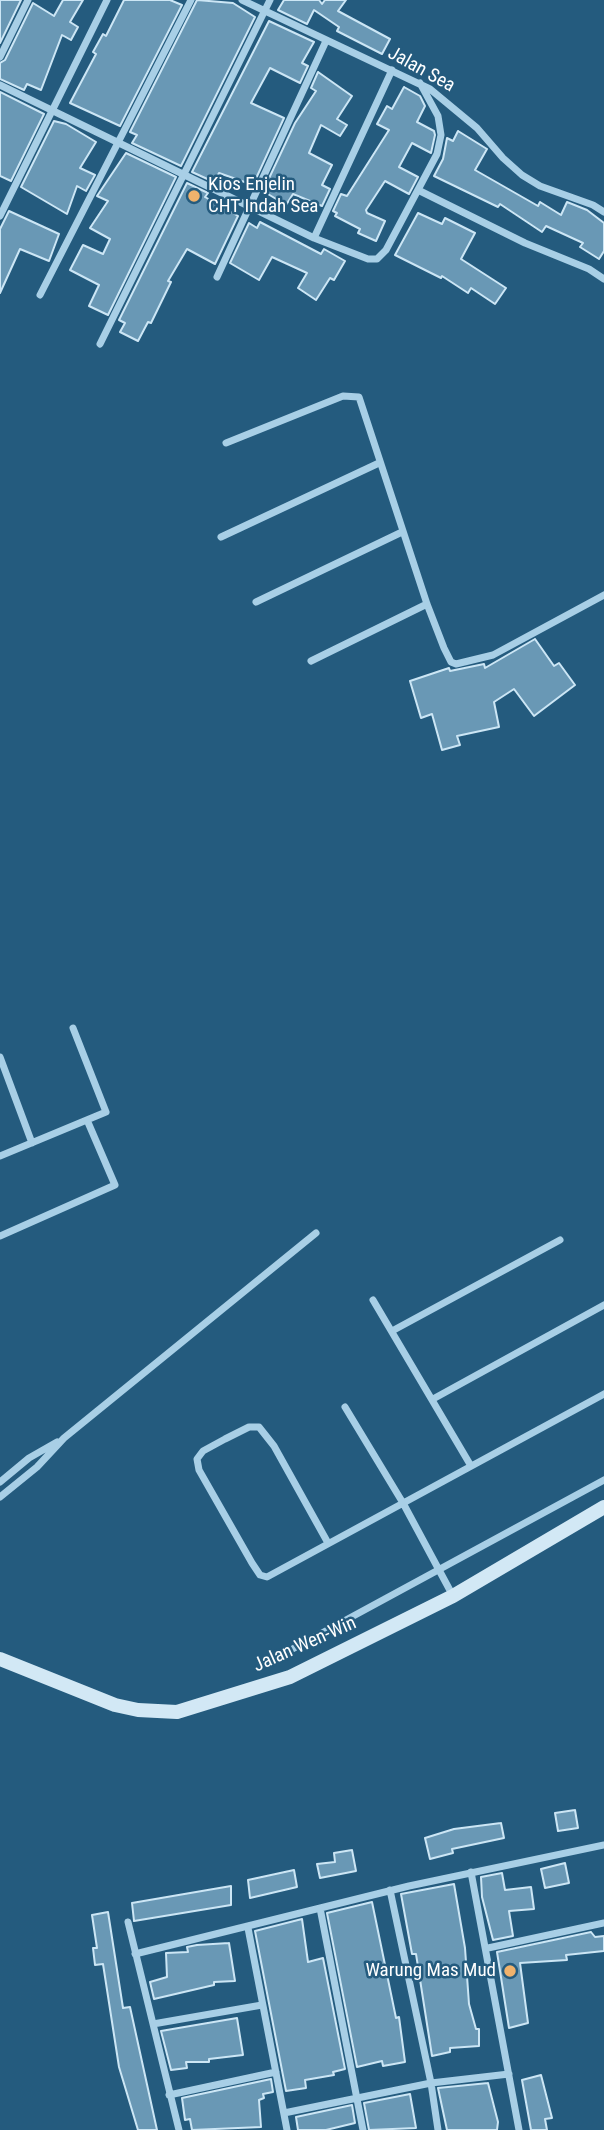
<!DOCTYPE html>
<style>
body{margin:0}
canvas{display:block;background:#245b7e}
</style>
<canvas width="604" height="2130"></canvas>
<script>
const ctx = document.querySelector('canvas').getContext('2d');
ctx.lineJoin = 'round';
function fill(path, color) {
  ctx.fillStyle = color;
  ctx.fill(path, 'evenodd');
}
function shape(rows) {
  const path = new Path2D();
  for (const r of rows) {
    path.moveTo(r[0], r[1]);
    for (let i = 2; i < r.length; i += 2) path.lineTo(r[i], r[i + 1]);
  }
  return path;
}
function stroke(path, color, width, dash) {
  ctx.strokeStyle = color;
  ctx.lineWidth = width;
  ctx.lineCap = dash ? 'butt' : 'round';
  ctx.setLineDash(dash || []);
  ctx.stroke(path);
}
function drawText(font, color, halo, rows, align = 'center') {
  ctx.font = font + ' "Roboto Condensed",sans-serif';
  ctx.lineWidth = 5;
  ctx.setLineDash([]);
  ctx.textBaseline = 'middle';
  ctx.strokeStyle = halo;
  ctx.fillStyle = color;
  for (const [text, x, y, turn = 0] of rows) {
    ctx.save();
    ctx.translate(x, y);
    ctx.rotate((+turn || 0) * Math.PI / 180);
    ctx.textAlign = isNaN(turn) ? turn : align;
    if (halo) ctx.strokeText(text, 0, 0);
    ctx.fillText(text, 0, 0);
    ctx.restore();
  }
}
const building = shape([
 [0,0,21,0,0,43,0,0],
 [63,0,83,0,70,22,78,27,71,40,62,35,41,90,27,84,24,90,0,79,0,63,5,60,33,3,54,16,63,0],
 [124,0,170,0,182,5,120,126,70,103,96,54,93,52,103,34,106,36,124,0],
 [197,0,233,3,255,17,181,166,132,143,137,135,130,132,197,0],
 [284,0,319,0,322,4,325,0,346,0,338,11,390,39,382,54,337,31,339,27,314,10,307,24,278,10,284,0],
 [269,21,314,42,302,63,308,66,300,83,270,68,251,103,284,118,253,185,219,173,214,182,192,172,269,21],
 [318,72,352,96,337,119,347,125,340,136,321,125,309,153,332,165,322,185,330,189,322,206,293,194,286,205,263,191,295,123,316,91,311,88,318,72],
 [404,87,420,96,425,106,417,122,434,131,435,135,431,153,412,143,399,167,418,177,409,194,385,181,366,210,367,213,385,221,376,241,358,233,360,229,335,216,337,213,333,211,341,194,347,196,389,130,377,124,387,106,392,109,404,87],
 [0,92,44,114,11,181,0,176,0,92],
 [54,121,66,124,96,142,80,168,95,175,86,191,77,186,67,214,21,187,54,121],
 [458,131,487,149,475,170,538,206,540,202,561,215,567,202,587,210,604,223,604,251,599,259,580,247,583,243,546,226,542,232,500,204,498,207,434,176,443,159,447,138,453,141,458,131],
 [126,153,176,177,108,315,89,306,99,285,70,270,83,245,103,254,110,239,90,228,108,201,97,196,126,153],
 [187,183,208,193,205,197,238,216,215,264,187,249,168,281,171,282,151,323,148,322,138,341,120,332,125,323,119,320,187,183],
 [9,211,59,234,49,261,20,249,0,293,0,229,9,211],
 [418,213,442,224,445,218,475,233,461,259,506,288,495,304,471,288,468,293,442,276,441,278,395,255,418,213],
 [260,222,321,254,324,249,345,261,334,280,330,278,316,300,298,288,307,273,272,257,259,280,230,263,249,223,257,228,260,222],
 [535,639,554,666,559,663,575,685,534,716,514,689,494,702,499,727,457,736,460,745,442,750,432,714,421,718,410,681,449,668,450,671,484,664,485,668,535,639],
 [575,1810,578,1828,558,1831,555,1813,575,1810],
 [501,1823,504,1838,452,1849,453,1853,430,1859,425,1838,454,1829,501,1823],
 [352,1850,356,1871,320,1878,317,1864,335,1862,334,1853,352,1850],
 [565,1863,569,1883,545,1888,541,1869,565,1863],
 [294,1870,297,1887,250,1898,248,1880,294,1870],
 [502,1873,505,1890,531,1887,534,1909,509,1911,513,1936,493,1940,482,1897,481,1877,502,1873],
 [454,1884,465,1948,469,2004,476,2029,479,2029,479,2046,450,2048,450,2052,432,2056,416,1954,412,1954,401,1894,454,1884],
 [231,1886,231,1905,134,1921,132,1903,231,1886],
 [372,1902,396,2018,399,2017,405,2062,383,2066,382,2061,357,2067,327,1913,372,1902],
 [108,1912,123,2008,130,2007,157,2130,138,2130,119,2067,103,1964,95,1965,93,1948,97,1948,92,1915,108,1912],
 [302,1919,308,1962,323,1958,345,2069,333,2072,334,2075,305,2080,306,2088,286,2091,255,1931,302,1919],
 [591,1932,595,1937,604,1936,604,1951,566,1955,567,1960,520,1963,528,2023,509,2028,497,1952,591,1932],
 [229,1943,235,1981,214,1982,214,1985,154,1999,150,1982,167,1977,166,1953,188,1952,187,1947,197,1945,229,1943],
 [237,2018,243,2055,209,2059,209,2062,186,2062,187,2068,171,2070,161,2031,237,2018],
 [541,2075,552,2118,545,2119,547,2130,531,2130,522,2080,541,2075],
 [271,2079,273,2092,263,2094,264,2098,259,2100,261,2127,192,2130,190,2119,185,2120,182,2098,271,2079],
 [488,2083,498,2122,497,2130,447,2130,438,2088,488,2083],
 [410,2094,416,2128,369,2130,364,2103,410,2094],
 [352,2105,355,2123,326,2130,298,2130,296,2117,352,2105]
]);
const street = shape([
 [242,0,430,89,477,128,503,158,522,175,540,186,593,205,604,212],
 [0,57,28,0],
 [0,85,314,238,368,259,377,259,386,250,437,154,441,135,438,116,420,83],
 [418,190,525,243,589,269,604,279],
 [0,216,107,0],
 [314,238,392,70],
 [217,277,326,41],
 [40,295,191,0],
 [100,344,270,0],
 [226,443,343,396,359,397,427,604,444,648,451,662,456,664,493,655,604,595],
 [221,537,379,463],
 [256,602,402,532],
 [311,661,427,604],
 [0,1057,32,1143],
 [0,1156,106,1112,73,1028],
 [0,1236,115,1185,87,1120],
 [373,1300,471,1466],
 [392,1331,560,1240],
 [433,1399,604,1305],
 [345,1407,403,1503,453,1596],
 [0,1482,29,1458,57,1442],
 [0,1497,37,1467,64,1438,316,1233],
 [328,1543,274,1446,259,1427,249,1427,225,1439,203,1451,197,1459,199,1470,252,1563,260,1575,267,1577,604,1394],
 [263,1665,604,1480],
 [471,1872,519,2130],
 [390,1890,431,2083,438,2130],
 [320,1908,363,2130],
 [128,1922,179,2130],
 [248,1928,287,2130],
 [488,1948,604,1923],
 [135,1954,409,1886,604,1845],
 [153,2024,262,2005],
 [169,2095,276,2072],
 [284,2113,431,2083,509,2074]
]);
const secondary = shape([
 [0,1659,115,1705,138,1710,177,1712,290,1677,453,1596,604,1507]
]);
const markers = [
 [194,196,7,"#f0b26c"],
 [510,1971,7,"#f0b26c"]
];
const streetNames = [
 ["Jalan Sea",421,70,29],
 ["Jalan Wen-Win",305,1645,-24]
];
const poiNames = [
 ["Kios Enjelin",208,185],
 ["CHT Indah Sea",208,207],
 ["Warung Mas Mud",496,1971,"right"]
];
fill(building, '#6998b5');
stroke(building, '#cce6f5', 2);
stroke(street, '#a8cfe6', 7);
stroke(secondary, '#d2e8f5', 14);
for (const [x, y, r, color] of markers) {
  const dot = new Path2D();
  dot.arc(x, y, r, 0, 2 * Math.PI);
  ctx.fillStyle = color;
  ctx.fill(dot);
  stroke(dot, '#245b7e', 2.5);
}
drawText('19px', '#fff', '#245b7e', streetNames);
drawText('19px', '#fff', '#245b7e', poiNames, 'left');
</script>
